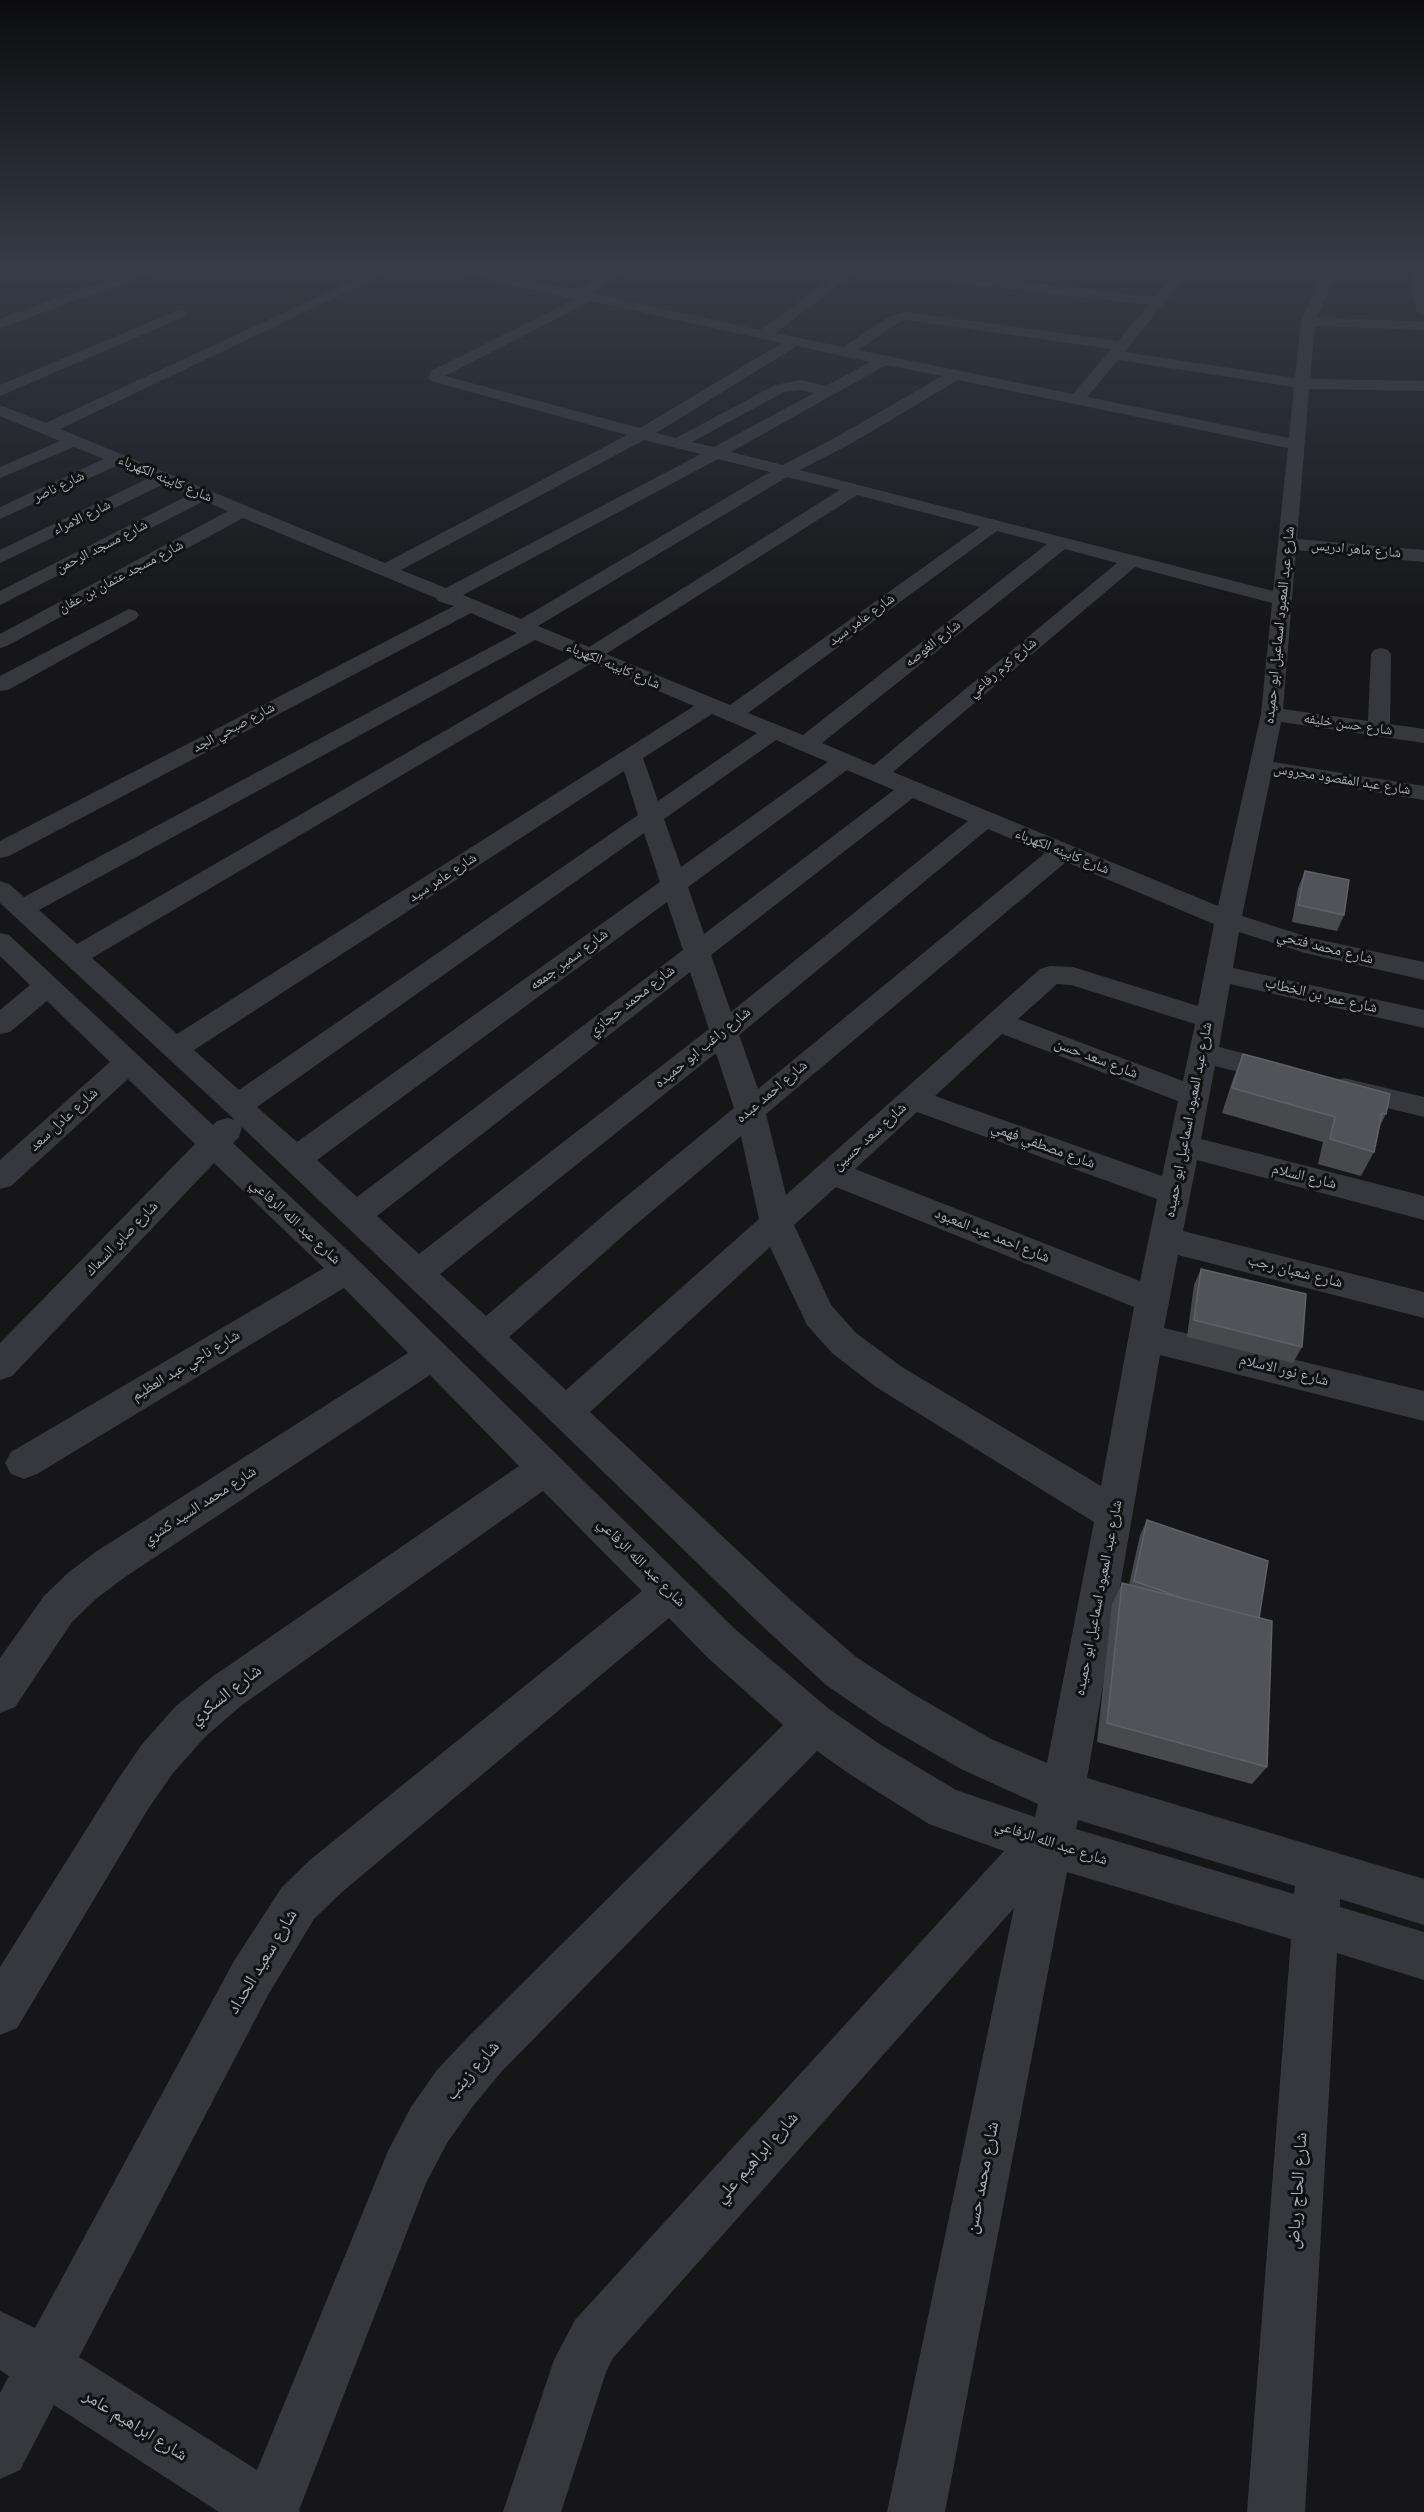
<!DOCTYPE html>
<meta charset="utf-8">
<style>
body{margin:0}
canvas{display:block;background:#161618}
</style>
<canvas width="1424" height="2512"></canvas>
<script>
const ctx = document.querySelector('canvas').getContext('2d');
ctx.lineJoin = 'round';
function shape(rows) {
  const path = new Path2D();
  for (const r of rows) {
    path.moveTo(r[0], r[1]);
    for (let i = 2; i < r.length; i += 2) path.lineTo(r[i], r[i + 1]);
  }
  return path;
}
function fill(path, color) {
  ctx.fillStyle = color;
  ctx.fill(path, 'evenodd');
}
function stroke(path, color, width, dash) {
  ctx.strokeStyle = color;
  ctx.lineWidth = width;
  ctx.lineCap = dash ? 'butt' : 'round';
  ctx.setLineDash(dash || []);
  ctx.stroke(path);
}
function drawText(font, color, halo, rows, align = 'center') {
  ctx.font = font + ' Poppins,"Noto Naskh Arabic",sans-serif';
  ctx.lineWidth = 6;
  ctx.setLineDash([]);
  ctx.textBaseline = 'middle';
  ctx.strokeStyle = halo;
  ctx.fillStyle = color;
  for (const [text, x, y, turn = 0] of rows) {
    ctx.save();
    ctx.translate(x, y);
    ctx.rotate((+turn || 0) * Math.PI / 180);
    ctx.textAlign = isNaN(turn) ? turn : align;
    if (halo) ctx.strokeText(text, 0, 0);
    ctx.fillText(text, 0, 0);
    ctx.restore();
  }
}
const street = shape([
 [136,269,155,269,153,272,0,328,0,319,136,269],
 [378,269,395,269,60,429,385,563,627,435,431,381,428,378,431,371,575,299,461,273,455,269,478,269,576,290,612,269,627,269,590,293,760,330,846,269,860,269,775,333,843,347,888,317,906,312,1118,341,1149,305,960,283,943,279,941,273,946,269,961,269,956,274,1155,297,1179,269,1192,269,1124,352,1295,378,1301,321,1325,269,1338,269,1317,317,1424,322,1424,330,1315,326,1310,379,1424,381,1424,391,1309,389,1297,539,1424,550,1424,562,1296,550,1283,709,1368,721,1371,654,1374,650,1381,648,1388,650,1391,654,1390,724,1424,729,1424,743,1281,722,1273,762,1424,786,1424,800,1271,775,1242,916,1311,938,1424,962,1424,980,1305,953,1239,932,1233,968,1424,1010,1424,1028,1230,984,1219,1047,1292,1066,1297,1073,1292,1080,1282,1083,1215,1066,1201,1139,1424,1196,1424,1220,1197,1160,1183,1231,1424,1292,1424,1318,1178,1255,1164,1328,1424,1391,1424,1421,1160,1355,1087,1778,1424,1879,1424,1925,1340,1899,1340,1907,1424,1932,1424,1980,1337,1953,1305,2512,1247,2512,1291,1939,1067,1872,945,2512,887,2512,1014,1908,613,2358,606,2372,561,2512,503,2512,554,2360,575,2320,1004,1851,929,1824,851,1775,817,1751,502,2071,473,2106,447,2143,426,2183,299,2510,300,2512,219,2512,54,2405,20,2470,0,2479,0,2393,9,2376,0,2370,0,2311,35,2328,234,1961,282,1887,310,1860,642,1591,543,1491,242,1705,206,1736,173,1773,148,1809,17,2028,0,2035,0,1967,118,1779,143,1743,176,1706,212,1677,519,1466,430,1375,125,1577,97,1598,72,1622,15,1707,0,1713,0,1658,44,1596,69,1572,97,1551,408,1353,344,1288,37,1474,24,1479,11,1474,5,1463,11,1452,324,1268,214,1163,12,1376,0,1380,0,1343,195,1144,128,1079,11,1186,0,1189,0,1160,110,1062,47,1001,10,1032,0,1034,0,1010,30,985,0,956,0,933,9,935,213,1125,217,1121,228,1118,235,1120,0,903,0,881,9,884,24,897,517,633,471,613,9,856,0,858,0,841,454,606,438,601,436,598,243,518,7,646,0,648,0,634,228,511,204,501,0,605,0,591,189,495,164,484,0,563,0,550,149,478,118,465,0,519,0,507,104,459,74,447,0,478,0,467,60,441,0,416,0,405,46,423,378,269],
 [591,301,763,339,782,343,640,428,445,376,591,301],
 [907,320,1111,349,1073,394,858,350,898,323,907,320],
 [797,346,870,362,826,386,801,380,775,385,676,438,656,433,797,346],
 [1118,360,1294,387,1289,438,1087,397,1118,360],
 [886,365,942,376,840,435,783,465,731,452,886,365],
 [958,380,1288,448,1273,591,800,470,852,443,958,380],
 [801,390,814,393,714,447,692,442,784,392,801,390],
 [644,440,701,454,446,588,401,570,644,440],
 [718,459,770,472,521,619,463,595,718,459],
 [787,477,840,490,589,647,538,626,787,477],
 [857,495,980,527,730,705,606,654,857,495],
 [997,531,1047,544,803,735,748,713,997,531],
 [1065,549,1117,563,874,765,822,743,1065,549],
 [1135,567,1272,603,1261,714,1218,906,893,772,1135,567],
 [535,640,574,656,77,944,39,910,535,640],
 [592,663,694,706,177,1034,92,958,592,663],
 [712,714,757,733,658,801,643,758,712,714],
 [776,740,828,762,681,867,664,819,776,740],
 [847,770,894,790,704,934,688,887,847,770],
 [624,771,638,815,239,1090,194,1050,624,771],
 [913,798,968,821,731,1012,711,955,913,798],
 [988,829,1045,853,758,1089,739,1035,988,829],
 [644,833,660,882,297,1142,257,1107,644,833],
 [1066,862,1214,924,1198,1006,1073,967,1050,966,1040,969,786,1195,766,1114,1066,862],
 [667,902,683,950,357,1197,317,1160,667,902],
 [690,972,709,1029,419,1254,377,1216,690,972],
 [1057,984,1071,985,1195,1024,1183,1081,1018,1019,1057,984],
 [1002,1034,1178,1101,1162,1176,935,1096,1002,1034],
 [716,1053,734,1108,611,1209,486,1316,440,1274,716,1053],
 [917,1112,1157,1199,1140,1281,855,1169,917,1112],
 [242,1127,553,1423,757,1621,826,1685,883,1724,961,1769,1038,1804,1035,1817,956,1790,881,1745,829,1709,736,1630,359,1261,233,1143,239,1137,242,1127],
 [741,1136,759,1219,566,1390,509,1337,633,1227,741,1136],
 [836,1187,1134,1307,1101,1486,902,1367,856,1333,831,1305,794,1225,836,1187],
 [770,1247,807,1325,832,1353,876,1387,1094,1522,1047,1763,991,1739,913,1694,856,1657,785,1595,590,1412,770,1247],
 [669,1618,708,1658,783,1725,468,2037,437,2070,411,2107,388,2151,257,2470,79,2357,268,1995,314,1919,342,1892,669,1618],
 [1078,1820,1295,1886,1294,1894,1076,1829,1078,1820],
 [1231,269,1266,269,1259,273,1238,273,1231,269],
 [1413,269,1424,269,1424,316,1417,312,1412,295,1413,269],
 [181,309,188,313,186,316,0,396,0,385,181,309],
 [129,609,136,611,139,615,136,619,8,690,0,691,0,676,129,609],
 [1344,1078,1424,1097,1424,1117,1334,1095,1329,1088,1334,1081,1344,1078]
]);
const wall = shape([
 [1305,871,1344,915,1337,931,1292,922,1298,888],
 [1243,1054,1386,1114,1379,1128,1374,1152,1361,1176,1318,1164,1323,1142,1222,1113,1233,1079],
 [1201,1269,1302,1347,1293,1363,1187,1337,1194,1285],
 [1147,1520,1259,1618,1267,1767,1252,1784,1097,1742,1112,1604,1122,1583,1129,1585,1140,1535]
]);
const building = shape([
 [1305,871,1349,880,1344,915,1298,905,1305,871],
 [1243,1054,1390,1094,1386,1114,1382,1113,1374,1152,1330,1139,1335,1117,1232,1088,1243,1054],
 [1201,1269,1306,1294,1302,1347,1194,1320,1201,1269],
 [1147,1520,1268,1561,1259,1618,1185,1599,1134,1581,1147,1520],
 [1122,1583,1272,1621,1267,1767,1107,1723,1122,1583]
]);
const farStreetnames = [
 ["شارع كابينه الكهرباء",165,479,23],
 ["شارع ناصر",59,487,-25],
 ["شارع الامراء",82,518,-26],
 ["شارع مسجد الرحمن",102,547,-27],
 ["شارع ماهر ادريس",1356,550,5],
 ["شارع مسجد عثمان بن عفان",121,577,-28],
 ["شارع عامر سيد",862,620,-36],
 ["شارع الغوصه",933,644,-38],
 ["شارع كابينه الكهرباء",613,666,23],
 ["شارع كرم رفاعي",1003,668,-40],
 ["شارع حسن خليفه",1348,725,8],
 ["شارع صبحي الجد",234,728,-28],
 ["شارع عبد المقصود محروس",1342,780,9],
 ["شارع كابينه الكهرباء",1062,852,22],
 ["شارع عامر سيد",443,878,-33]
];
const streetNames = [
 ["شارع عبد المعبود اسماعيل ابو حميده",1280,625,-84],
 ["شارع محمد فتحي",1325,948,14],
 ["شارع سمير جمعه",569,960,-36],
 ["شارع عمر بن الخطاب",1321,996,13],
 ["شارع محمد حجازي",632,1001,-38],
 ["شارع راغب ابو حميده",703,1048,-39],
 ["شارع سعد حسن",1096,1059,21],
 ["شارع احمد عبده",772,1092,-40],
 ["شارع عادل سعد",64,1120,-42],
 ["شارع عبد المعبود اسماعيل ابو حميده",1189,1120,-79],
 ["شارع سعد حسين",870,1137,-42],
 ["شارع مصطفي فهمي",1043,1146,20],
 ["شارع السلام",1304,1177,14],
 ["شارع عبد الله الرفاعي",295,1222,43],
 ["شارع احمد عبد المعبود",992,1236,22],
 ["شارع صابر السماك",122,1239,-46],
 ["شارع شعبان رجب",1295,1272,14],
 ["شارع ناجي عبد العظيم",186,1366,-31],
 ["شارع نور الاسلام",1284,1371,14],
 ["شارع محمد السيد كشري",200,1506,-33],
 ["شارع عبد الله الرفاعي",641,1563,45],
 ["شارع عبد المعبود اسماعيل ابو حميده",1099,1598,-79],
 ["شارع عبد الله الرفاعي",1051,1843,18]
];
const nearStreetnames = [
 ["شارع السكري",226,1695,-38],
 ["شارع سعيد الحداد",263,1962,-59],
 ["شارع زينب",473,2071,-49],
 ["شارع ابراهيم علي",757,2158,-48],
 ["شارع محمد حسن",983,2178,-79],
 ["شارع الحاج رياض",1298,2191,-86],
 ["شارع ابراهيم عامر",135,2426,32]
];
fill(street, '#37383d');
fill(wall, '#47494d');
fill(building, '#525359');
stroke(building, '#5f6168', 1.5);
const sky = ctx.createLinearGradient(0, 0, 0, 620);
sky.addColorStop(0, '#0c0c0d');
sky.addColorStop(0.43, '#363c48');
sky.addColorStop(1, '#363c4800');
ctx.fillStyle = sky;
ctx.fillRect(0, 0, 1424, 620);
drawText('14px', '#a8adb8', '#111113', farStreetnames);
drawText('15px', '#a8adb8', '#111113', streetNames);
drawText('18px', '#a8adb8', '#111113', nearStreetnames);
</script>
